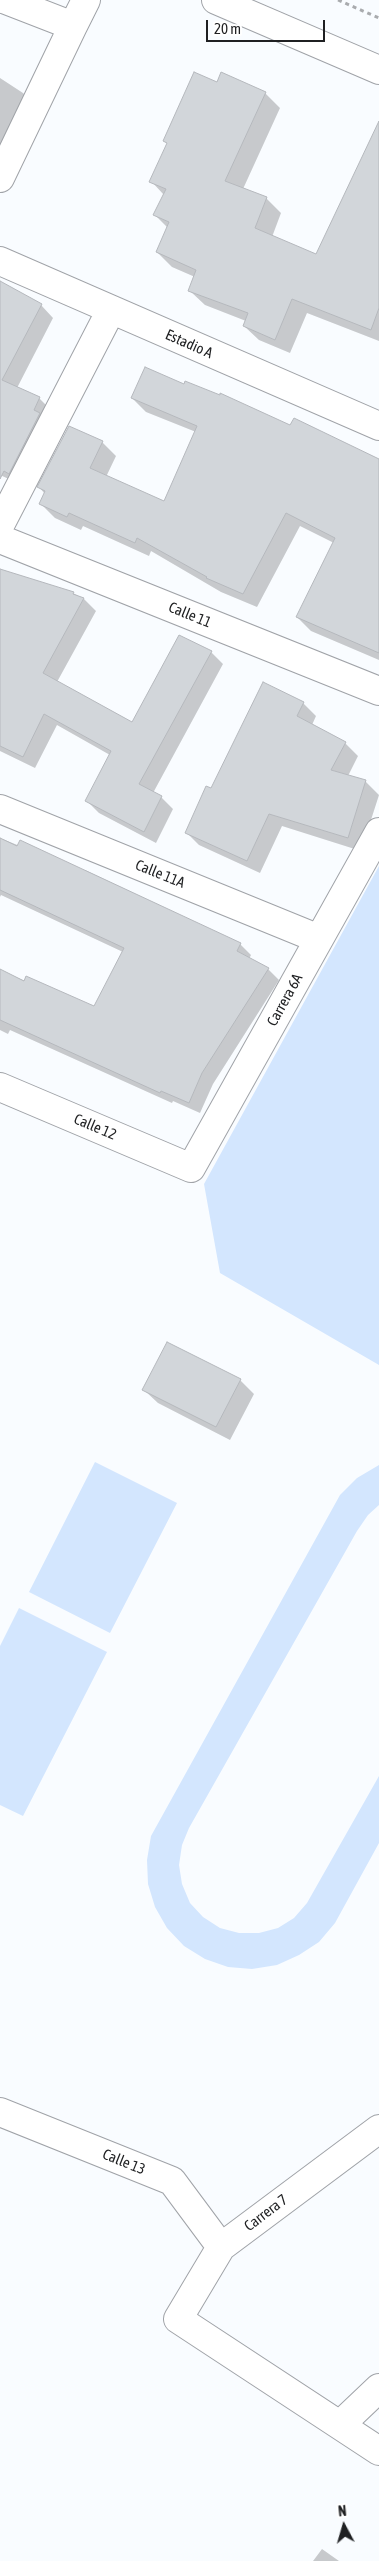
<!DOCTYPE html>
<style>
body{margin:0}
#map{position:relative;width:379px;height:2561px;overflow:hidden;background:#f9fcff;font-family:"Asap Condensed",sans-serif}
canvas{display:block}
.north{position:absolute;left:319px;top:2501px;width:50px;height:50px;-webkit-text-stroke:4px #fff;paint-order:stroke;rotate:354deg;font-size:14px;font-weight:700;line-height:20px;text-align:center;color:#1f2022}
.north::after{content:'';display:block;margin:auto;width:18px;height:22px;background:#1f2022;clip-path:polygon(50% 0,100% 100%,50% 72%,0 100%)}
.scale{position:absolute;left:206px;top:20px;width:119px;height:22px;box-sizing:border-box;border:2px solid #1f2022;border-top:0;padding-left:6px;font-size:15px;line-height:18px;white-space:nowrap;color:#1f2022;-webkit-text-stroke:4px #fff;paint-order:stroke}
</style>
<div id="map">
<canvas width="379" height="2561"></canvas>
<div class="north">N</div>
<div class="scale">20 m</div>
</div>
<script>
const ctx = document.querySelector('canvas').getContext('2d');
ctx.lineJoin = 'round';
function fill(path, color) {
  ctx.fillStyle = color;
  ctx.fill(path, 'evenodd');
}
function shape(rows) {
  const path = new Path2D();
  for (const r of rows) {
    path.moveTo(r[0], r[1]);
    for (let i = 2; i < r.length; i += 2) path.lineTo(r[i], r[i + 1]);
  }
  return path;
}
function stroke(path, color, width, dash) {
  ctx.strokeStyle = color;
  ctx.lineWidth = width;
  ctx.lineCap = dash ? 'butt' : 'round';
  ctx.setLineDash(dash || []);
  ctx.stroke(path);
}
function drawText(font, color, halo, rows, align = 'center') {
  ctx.font = font + ' "Asap Condensed",sans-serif';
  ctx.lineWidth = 4;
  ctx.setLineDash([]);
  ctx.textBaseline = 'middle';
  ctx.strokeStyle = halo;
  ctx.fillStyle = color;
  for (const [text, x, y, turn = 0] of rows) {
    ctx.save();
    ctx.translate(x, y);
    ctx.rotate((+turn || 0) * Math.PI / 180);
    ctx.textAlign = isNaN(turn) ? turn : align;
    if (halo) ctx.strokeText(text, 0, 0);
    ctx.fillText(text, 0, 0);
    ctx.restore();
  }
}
const green = shape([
 [379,866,379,1365,220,1273,204,1184],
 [95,1462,177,1503,110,1633,29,1592],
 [379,1465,379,1505,368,1515,357,1531,189,1828,182,1845,179,1865,182,1884,190,1903,203,1917,220,1928,239,1933,259,1933,278,1928,294,1918,307,1903,379,1776,379,1843,335,1923,319,1942,299,1955,277,1965,252,1969,228,1967,205,1959,184,1946,167,1928,155,1907,148,1884,147,1860,151,1836,340,1495,357,1478],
 [19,1608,107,1652,23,1816,0,1805,0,1646]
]);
const shadow = shape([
 [0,78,23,93,36,106,0,175],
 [218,83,265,93,280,108,243,189,266,198,281,213,272,237,317,256,379,151,379,341,307,313,290,353,259,340,244,326,246,321,205,305,190,291,195,277,172,267,157,252,168,228,155,215,164,195,151,181,168,144,164,141],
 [0,283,41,305,53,318,17,388,39,398,52,411,22,485,0,475],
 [185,385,379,460,379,660,311,631,297,617,334,543,300,526,257,607,221,592,151,551,149,556,83,526,81,530,55,518,41,504,45,494,39,487,102,442,116,456,106,477,165,503,196,432,146,412,132,398],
 [0,570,73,593,84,599,96,611,57,682,133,724,211,652,223,664,153,793,161,797,173,809,156,843,99,813,87,801,110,755,57,725,35,768,0,751],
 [264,684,303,703,316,716,312,725,345,743,358,756,348,776,366,782,379,795,361,851,282,826,260,873,199,845,186,832,211,790],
 [0,838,84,872,85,870,240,944,251,955,249,959,268,969,279,980,213,1084,200,1113,173,1101,172,1103,10,1030,8,1034,0,1030,0,971,94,1008,123,952,1,895,0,897],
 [240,1380,254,1394,230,1440,158,1403,144,1390],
 [322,2549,339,2561,313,2561]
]);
const building = shape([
 [194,72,217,82,221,72,266,92,225,181,267,197,255,228,316,254,379,121,379,308,371,330,292,299,275,340,243,326,248,313,188,291,196,270,156,252,169,222,153,215,166,189,149,182,167,143,163,141,194,72],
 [0,281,42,304,2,380,40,397,34,410,40,413,9,474,4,471,0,479,0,281],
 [145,367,184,384,185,381,220,395,220,393,290,425,294,418,379,459,379,653,296,617,335,538,286,513,243,594,206,578,207,577,137,538,135,543,69,513,67,517,39,504,45,491,37,487,69,426,103,441,90,468,164,501,197,426,131,398,145,367],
 [0,569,74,592,73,594,84,598,43,673,132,722,179,635,212,651,139,784,162,796,144,832,85,801,111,751,44,714,23,757,0,746,0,569],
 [263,682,304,702,297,716,346,742,331,770,366,780,348,838,269,814,247,861,185,833,206,786,211,788,263,682],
 [0,838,17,846,20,840,241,943,237,951,269,968,202,1073,189,1103,161,1091,160,1093,0,1020,0,969,24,981,26,976,94,1006,124,948,0,890,0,838],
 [167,1342,241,1379,216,1427,142,1390,167,1342]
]);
const path = shape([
 [338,0,379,18]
]);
const street = shape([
 [6,0,73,26,86,0],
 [0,178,73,26],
 [0,261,379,426],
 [0,525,111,310],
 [0,539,379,691],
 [0,809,319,939],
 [0,1087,191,1168,379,832],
 [0,2112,172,2181,221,2247],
 [379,2129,221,2247,178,2319,379,2451],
 [340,2425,379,2388]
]);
const secondary = shape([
 [216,0,379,70]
]);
const streetNames = [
 ["Estadio A",189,344,24],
 ["Calle 11",190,615,22],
 ["Calle 11A",160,874,22],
 ["Carrera 6A",285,1000,-61],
 ["Calle 12",95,1127,23],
 ["Calle 13",124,2162,22],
 ["Carrera 7",266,2213,-37]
];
fill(green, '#d3e6fe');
fill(shadow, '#0003');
fill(building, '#d2d6da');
stroke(building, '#b5b8bd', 1);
stroke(street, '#a0a3a8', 30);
stroke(secondary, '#a0a3a8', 30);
stroke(path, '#a9abae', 3, [4, 4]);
stroke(street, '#fff', 28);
stroke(secondary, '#fff', 28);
drawText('15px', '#1f2022', '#fff', streetNames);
</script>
